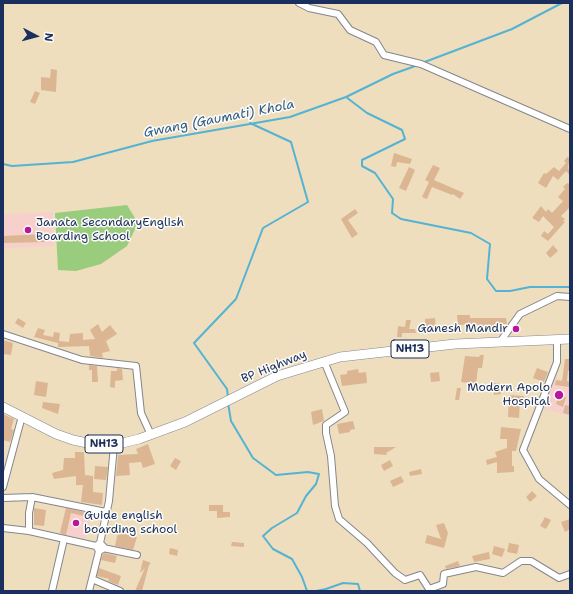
<!DOCTYPE html>
<style>
body{margin:0}
#map{position:relative;width:573px;height:594px;overflow:hidden;background:#eedebe;font-family:"Shantell Sans",sans-serif}
canvas{display:block}
.frame{position:absolute;inset:0;border:4px solid #1b2f5e;pointer-events:none}
.north{position:absolute;left:16px;top:16px;width:40px;height:40px;-webkit-text-stroke:3px #fdfcf7;paint-order:stroke;rotate:96deg;font-size:11px;font-weight:700;line-height:16px;text-align:center;color:#1b2f5e}
.north::after{content:'';display:block;margin:auto;width:14px;height:18px;background:#1b2f5e;clip-path:polygon(50% 0,100% 100%,50% 72%,0 100%)}
</style>
<div id="map">
<canvas width="573" height="594"></canvas>
<div class="frame"></div>
<div class="north">N</div>
</div>
<script>
const ctx = document.querySelector('canvas').getContext('2d');
ctx.lineJoin = 'round';
function fill(path, color) {
  ctx.fillStyle = color;
  ctx.fill(path, 'evenodd');
}
function shape(rows) {
  const path = new Path2D();
  for (const r of rows) {
    path.moveTo(r[0], r[1]);
    for (let i = 2; i < r.length; i += 2) path.lineTo(r[i], r[i + 1]);
  }
  return path;
}
function stroke(path, color, width, dash) {
  ctx.strokeStyle = color;
  ctx.lineWidth = width;
  ctx.lineCap = dash ? 'butt' : 'round';
  ctx.setLineDash(dash || []);
  ctx.stroke(path);
}
function drawText(font, color, halo, rows, align = 'center') {
  ctx.font = font + ' "Shantell Sans",sans-serif';
  ctx.lineWidth = 3;
  ctx.setLineDash([]);
  ctx.textBaseline = 'middle';
  ctx.strokeStyle = halo;
  ctx.fillStyle = color;
  for (const [text, x, y, turn = 0] of rows) {
    ctx.save();
    ctx.translate(x, y);
    ctx.rotate((+turn || 0) * Math.PI / 180);
    ctx.textAlign = isNaN(turn) ? turn : align;
    if (halo) ctx.strokeText(text, 0, 0);
    ctx.fillText(text, 0, 0);
    ctx.restore();
  }
}
const built = shape([
 [53,212,54,246,3,248,3,214],
 [555,378,570,381,570,416,544,409],
 [66,506,92,512,86,539,59,534]
]);
const green = shape([
 [127,205,138,223,127,246,101,264,76,271,58,270,55,213]
]);
const stream = shape([
 [422,63,512,29,562,3],
 [346,97,367,113,402,130,405,139,362,160,362,166,375,173,393,199,392,213,401,219,471,233,490,244,487,279,496,291,510,291,530,287,570,287],
 [3,164,12,166,73,162,152,141,290,117,346,97,393,74,418,65],
 [228,397,227,389,194,343,236,299,263,228,308,202,291,142,250,123],
 [228,403,231,421,253,458,276,475,308,472,319,474,316,484,306,496,297,513,272,528,263,536,273,549,292,559,302,577,307,591],
 [316,591,326,589,343,583,358,584,360,591]
]);
const building = shape([
 [51,69,57,70,56,92,41,90,41,77,50,78],
 [35,91,40,93,35,104,30,102],
 [394,153,412,159,410,164,397,162,396,167,391,166],
 [567,157,570,158,568,167,570,175,566,171,558,180,553,176,546,188,538,183,544,173,546,174,554,167,559,171,566,163,564,161],
 [433,165,440,168,434,180,464,193,460,199,453,194,452,195,432,187,427,199,422,197,429,182,425,180],
 [409,167,415,170,406,191,399,188],
 [567,183,570,184,570,207,561,216,565,219,563,221,565,222,548,241,541,236,544,231,548,234,554,227,543,216,539,222,532,218,541,206,546,212,548,209,552,213,563,201,558,197,565,189,563,187],
 [355,209,358,213,348,220,358,234,352,238,341,219],
 [45,234,45,242,3,243,3,236],
 [553,245,558,251,550,258,546,253],
 [457,315,470,315,470,318,506,318,507,324,499,324,499,327,492,327,473,324,458,325],
 [18,318,26,323,23,328,15,323],
 [435,318,436,332,425,332,425,329,421,329,421,323,425,323,425,319],
 [406,320,411,320,409,329,415,329,416,333,402,333,402,337,397,337,398,326,405,327],
 [98,324,102,332,110,325,117,334,106,341,110,351,102,353,103,358,90,356,89,346,58,347,58,343,34,337,38,328,45,330,43,335,53,337,54,332,60,333,59,341,69,342,70,334,83,333,83,340,95,339,90,330],
 [3,340,13,343,11,355,3,354],
 [480,355,484,355,482,368,478,368,476,384,461,382,465,356,479,357],
 [565,359,570,359,570,371,568,371,567,381,569,382,569,387,555,385,556,380,562,381],
 [89,365,97,366,98,382,92,382,92,370,89,370],
 [117,368,122,369,123,380,115,381,115,388,110,387,111,371,117,371],
 [537,368,548,372,544,382,533,378],
 [358,369,359,373,366,372,367,383,342,386,340,375,347,374,347,371],
 [439,372,440,381,431,382,430,373],
 [36,381,48,383,46,397,34,395],
 [493,383,499,383,501,394,494,395],
 [457,388,461,388,459,400,455,400],
 [509,395,524,396,524,401,520,401,519,418,508,417],
 [559,395,566,397,563,407,556,404],
 [43,402,60,404,58,414,42,408],
 [565,405,570,406,570,415,563,413],
 [322,409,324,421,313,425,311,412],
 [3,414,14,419,11,429,14,430,10,442,3,440],
 [353,421,355,429,350,430,350,432,339,434,337,424],
 [501,427,521,429,516,451,512,451,512,466,514,466,514,472,497,473,497,462,487,465,486,460,497,457,495,452,507,448,507,439,500,439],
 [148,444,155,464,143,468,141,462,129,463,130,475,116,476,118,455,138,454,136,449],
 [374,447,396,447,386,453,387,455,374,454],
 [75,452,84,452,85,475,93,476,93,492,103,493,102,505,81,502,83,485,76,485,76,476,54,479,52,473,63,470,64,458,75,458],
 [175,458,181,461,176,470,170,466],
 [390,460,393,466,384,471,381,465],
 [95,466,108,467,106,480,94,479],
 [421,469,422,474,410,476,409,472],
 [401,476,404,482,393,487,390,481],
 [532,491,537,496,530,502,526,497],
 [209,505,223,505,223,512,230,512,230,517,217,518,217,511,209,511],
 [34,508,46,510,44,526,34,525],
 [66,508,92,514,91,518,71,513,66,535,60,533],
 [545,517,551,520,546,529,540,526],
 [570,519,570,529,565,532,561,522],
 [444,523,448,533,444,548,425,543,427,535,441,539,436,525],
 [118,532,137,537,133,550,115,546],
 [232,542,244,543,244,547,231,546],
 [509,543,519,545,517,554,507,552],
 [494,546,505,549,502,557,492,554],
 [170,548,178,550,177,556,169,554],
 [489,552,490,559,474,562,472,556],
 [105,553,117,556,115,563,101,560,103,554],
 [143,560,151,563,149,565,142,591,135,591,145,568,140,573],
 [458,561,460,566,446,569,445,566],
 [99,568,121,576,118,585,108,581,109,579,97,576]
]);
const minor = shape([
 [299,3,309,8,338,14,350,30,376,42,384,55,421,64,570,129],
 [3,334,82,360,136,366,141,413,151,435],
 [557,340,557,362,523,450,539,479,570,505],
 [500,342,520,314,557,296,570,297],
 [324,361,345,412,326,425,326,433,331,456,335,506,339,519,367,543,395,573,405,580,420,575,429,589,443,584,444,574,476,567,503,573,521,561,531,561,559,578,570,574],
 [3,487,22,416],
 [3,498,32,497,106,512],
 [3,528,29,531,96,546],
 [29,531,29,513,32,497],
 [100,543,96,546,99,551,103,549,104,547,100,543,109,501,114,445],
 [103,548,137,555],
 [92,579,120,591],
 [52,591,64,539],
 [89,591,99,551]
]);
const highway = shape([
 [3,407,56,434,73,440,92,444,114,445,139,439,185,422,277,376,340,357,455,344,570,339]
]);
const markers = [
 [28,230,4,"#b5179e"],
 [516,329,4,"#b5179e"],
 [559,395,5,"#b5179e"],
 [76,523,4,"#b5179e"]
];
const shields = [
 [410,349,38],
 [104,444,38]
];
const shieldNames = [
 ["NH13",410,349],
 ["NH13",104,444]
];
const poiNames = [
 ["Janata SecondaryEnglish",36,223],
 ["Boarding School",36,237],
 ["Ganesh Mandir",508,329,"right"],
 ["Modern Apolo",550,388,"right"],
 ["Hospital",550,402,"right"],
 ["Guide english",84,516],
 ["boarding school",84,530]
];
const streetNames = [
 ["BP Highway",274,367,-22]
];
const waterNames = [
 ["Gwang (Gaumati) Khola",219,119,-11]
];
fill(built, '#f7d0cb');
fill(green, '#99cc7c');
stroke(stream, '#54b3d3', 2);
fill(building, '#dcb693');
stroke(minor, '#84868e', 8);
stroke(highway, '#84868e', 10);
stroke(minor, '#fff', 6);
stroke(highway, '#fff', 9);
for (const [x, y, r, color] of markers) {
  const dot = new Path2D();
  dot.arc(x, y, r, 0, 2 * Math.PI);
  ctx.fillStyle = color;
  ctx.fill(dot);
  stroke(dot, '#fdfcf7', 1.5);
}
for (const [x, y, w] of shields) {
  const box = new Path2D();
  box.roundRect(x - w / 2, y - 9, w, 18, 3);
  ctx.fillStyle = '#fdfcf7';
  ctx.fill(box);
  stroke(box, '#1b2f5e', 1);
}
drawText('bold 11px', '#1b2f5e', null, shieldNames);
drawText('12px', '#1b2f5e', '#fdfcf7', poiNames, 'left');
drawText('12px', '#1b2f5e', '#fdfcf7', streetNames);
drawText('italic 13px', '#2f5d87', '#fdfcf7', waterNames);
</script>
